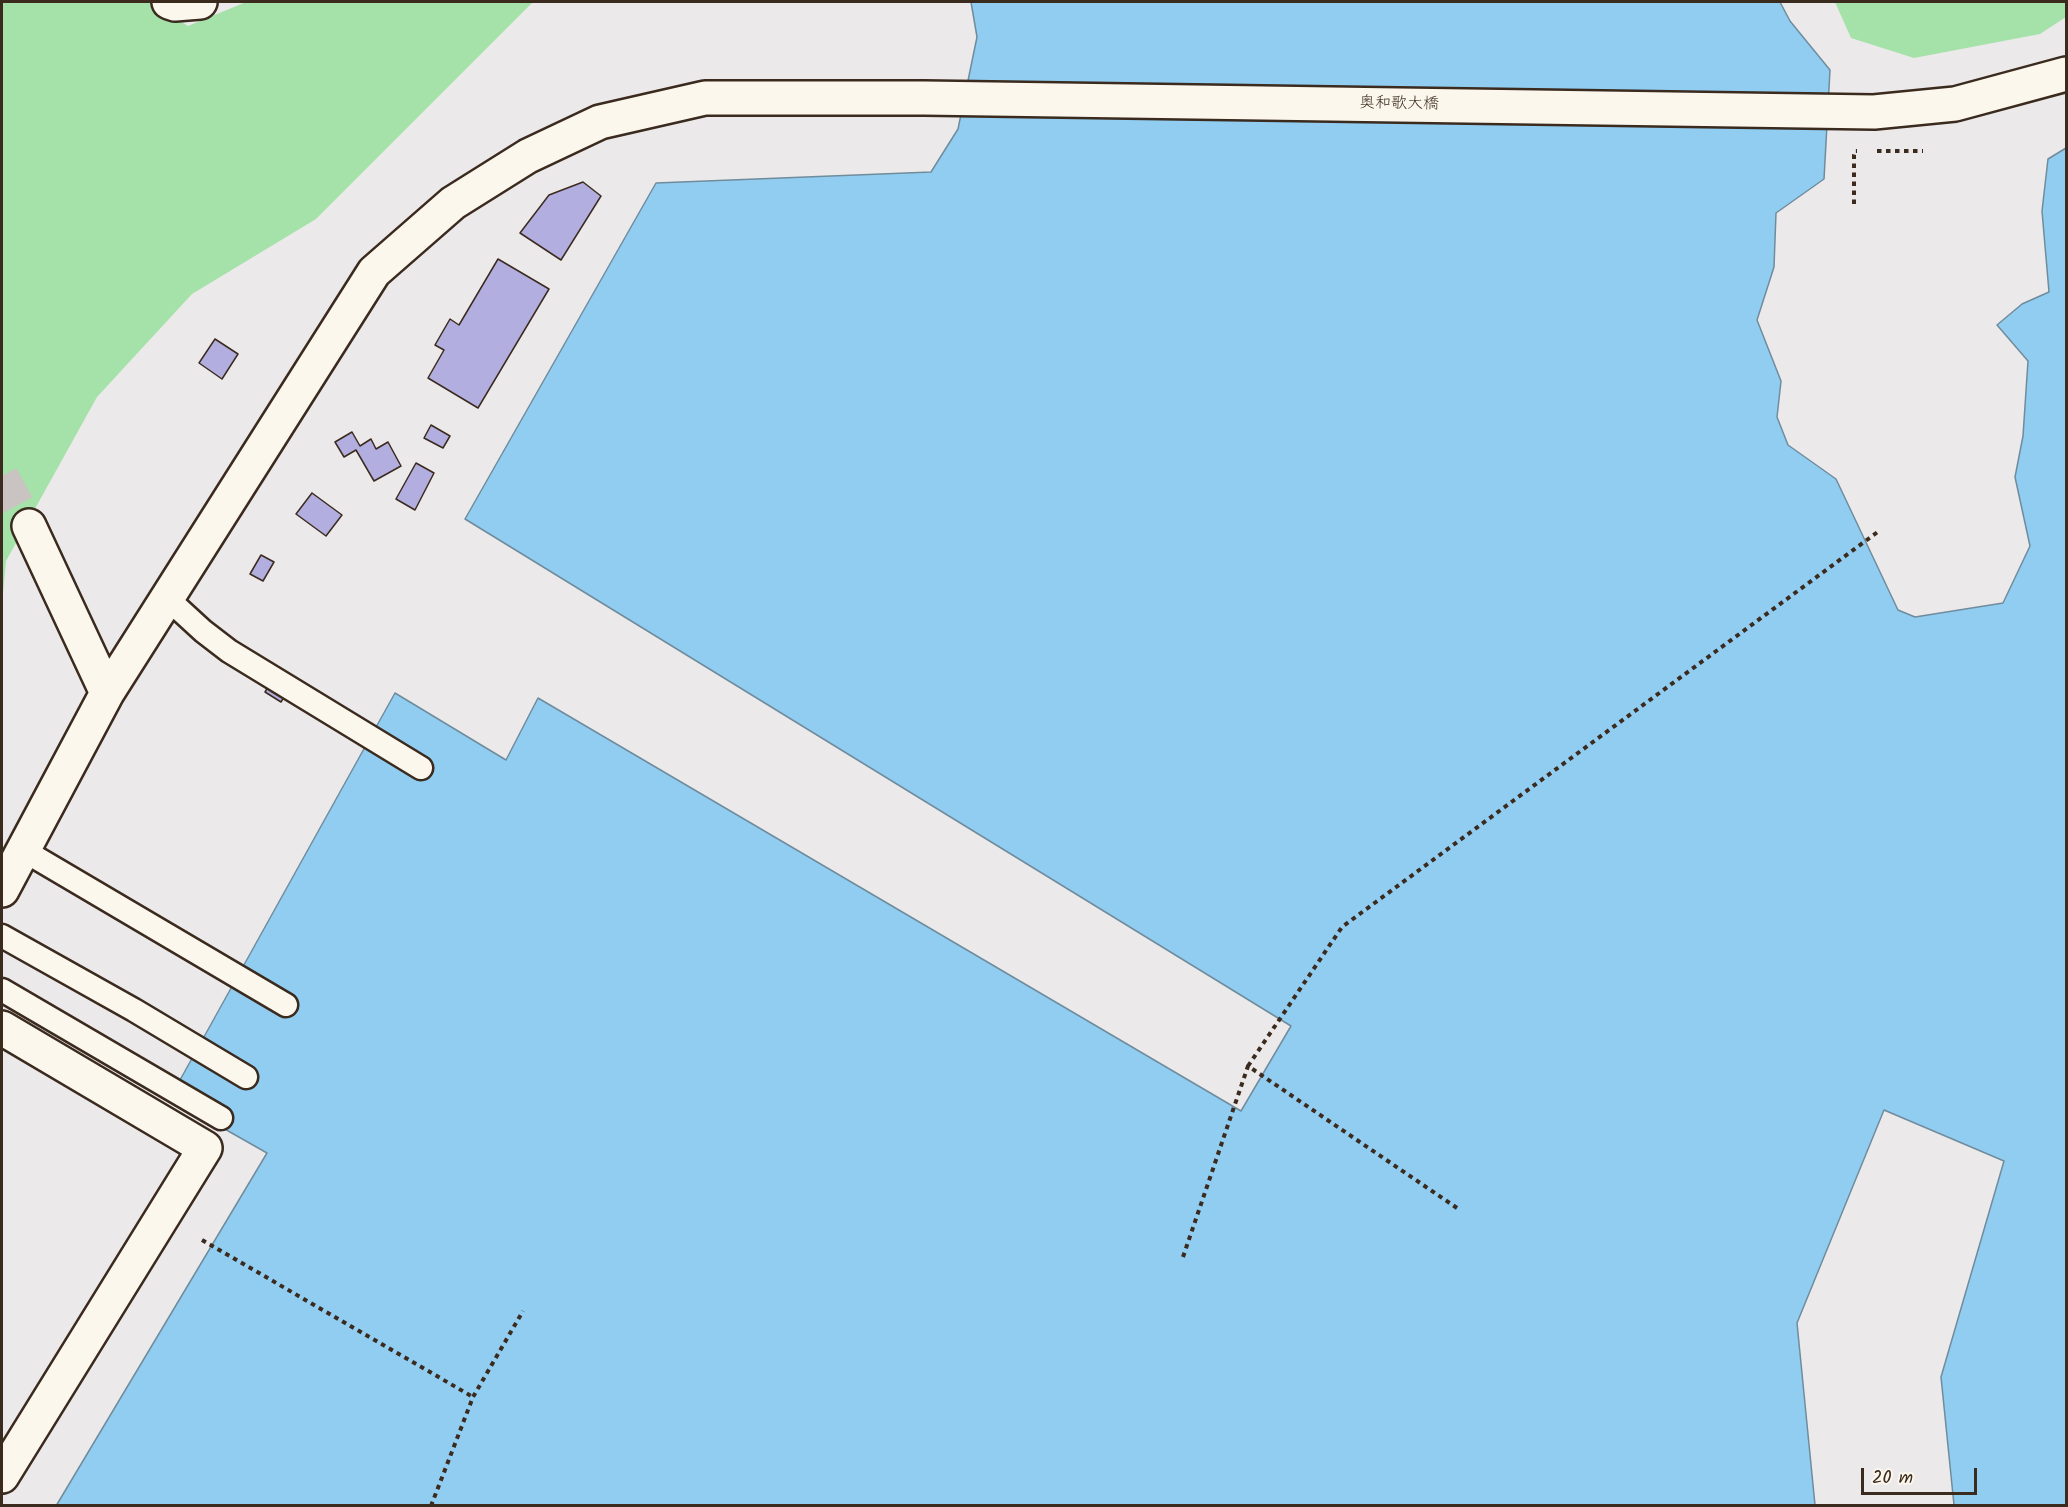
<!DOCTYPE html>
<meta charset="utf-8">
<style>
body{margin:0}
#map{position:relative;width:2068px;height:1507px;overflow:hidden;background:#ece9ea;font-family:Kalam,sans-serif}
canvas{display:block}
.frame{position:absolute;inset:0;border:3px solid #3b2a1e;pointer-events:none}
.scale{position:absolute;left:1861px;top:1468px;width:116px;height:27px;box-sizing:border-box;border:3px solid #3b2a1e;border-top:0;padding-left:8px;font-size:18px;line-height:21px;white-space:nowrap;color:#3b2a1e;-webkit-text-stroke:4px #fbf7ec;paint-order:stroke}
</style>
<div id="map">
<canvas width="2068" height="1507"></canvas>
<div class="frame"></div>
<div class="scale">20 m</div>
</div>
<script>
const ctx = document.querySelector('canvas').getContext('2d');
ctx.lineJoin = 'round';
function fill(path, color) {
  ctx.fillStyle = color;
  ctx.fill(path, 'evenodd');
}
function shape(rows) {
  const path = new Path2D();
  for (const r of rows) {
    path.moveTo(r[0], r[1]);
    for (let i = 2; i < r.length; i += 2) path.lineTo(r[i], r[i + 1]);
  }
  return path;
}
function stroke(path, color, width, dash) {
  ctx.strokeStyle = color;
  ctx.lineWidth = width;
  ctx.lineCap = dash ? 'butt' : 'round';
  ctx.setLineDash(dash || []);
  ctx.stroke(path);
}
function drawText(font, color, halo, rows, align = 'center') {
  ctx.font = font + ' Kalam,"Klee One",sans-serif';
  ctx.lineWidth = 4.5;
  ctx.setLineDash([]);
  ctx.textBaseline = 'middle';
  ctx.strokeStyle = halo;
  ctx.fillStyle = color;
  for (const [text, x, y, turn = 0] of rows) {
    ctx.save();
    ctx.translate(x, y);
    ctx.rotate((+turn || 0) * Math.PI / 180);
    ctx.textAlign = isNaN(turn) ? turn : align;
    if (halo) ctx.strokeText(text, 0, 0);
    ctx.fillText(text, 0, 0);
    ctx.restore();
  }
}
const green = shape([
 [2,2,150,2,188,26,246,2,533,2,316,219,192,294,97,397,6,561,2,604],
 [1835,2,2066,2,2066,17,2040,34,1914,58,1851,38]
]);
const water = shape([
 [971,2,1780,2,1790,21,1830,70,1824,179,1776,213,1774,267,1757,320,1781,381,1777,417,1788,445,1836,479,1898,610,1915,617,2003,603,2030,546,2015,477,2023,436,2028,361,1997,325,2022,304,2049,292,2042,211,2048,159,2066,148,2066,1505,1954,1505,1941,1377,2004,1161,1884,1110,1797,1323,1815,1505,56,1506,267,1153,170,1098,395,693,506,760,538,698,1241,1111,1291,1026,465,519,656,183,931,172,958,129,977,37,971,2]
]);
const building = shape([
 [583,182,601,196,561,260,520,233,549,195,583,182],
 [498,259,549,289,478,408,428,378,444,350,435,345,450,319,459,325,498,259],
 [215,339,238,354,222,379,199,363,215,339],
 [431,425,450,436,443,448,424,438,431,425],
 [352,432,360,446,371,439,376,449,388,442,401,466,374,481,356,450,344,457,335,442,352,432],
 [416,463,434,473,415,510,396,499,416,463],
 [312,493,342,515,326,536,296,514,312,493],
 [261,555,274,562,263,581,250,574,261,555],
 [278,671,295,680,281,702,265,692,278,671]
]);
const tertiaryTunnel = shape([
 [2,476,29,526]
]);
const path = shape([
 [1877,151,1923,151],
 [1854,204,1854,155,1855,151,1857,151],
 [1248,1066,1342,927,1879,531],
 [202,1240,473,1397],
 [1183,1257,1248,1066,1457,1208],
 [431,1506,473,1397,523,1311]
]);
const service = shape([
 [167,598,203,631,229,651,421,768],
 [23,850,286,1005],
 [2,936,134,1010,246,1077],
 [2,990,221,1118]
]);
const minor = shape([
 [2,1028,205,1148,2,1476]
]);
const tertiary = shape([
 [29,526,107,693],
 [2,890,107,693,374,272,453,203,528,156,600,122,705,98,924,98,1874,112,1955,104,2066,74]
]);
const secondary = shape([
 [169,2,175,4,200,2]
]);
const streetNames = [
 ["奥和歌大橋",1399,105,1]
];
fill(green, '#a5e2a9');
fill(water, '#91cdf1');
stroke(water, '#6f8c9d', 1.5);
fill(building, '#b2afe0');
stroke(building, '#3b2a1e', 1.5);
stroke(tertiaryTunnel, '#c9c3c1', 33, [33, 16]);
stroke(service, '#3b2a1e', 27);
stroke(minor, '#3b2a1e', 38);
stroke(tertiary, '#3b2a1e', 38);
stroke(secondary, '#3b2a1e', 38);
stroke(path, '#3b2a1e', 4, [4.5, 4.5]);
stroke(service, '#fbf7ec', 22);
stroke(minor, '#fbf7ec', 33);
stroke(tertiary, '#fbf7ec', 33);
stroke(secondary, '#fbf7ec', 33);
drawText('16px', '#3b2a1e', '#fbf7ec', streetNames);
</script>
